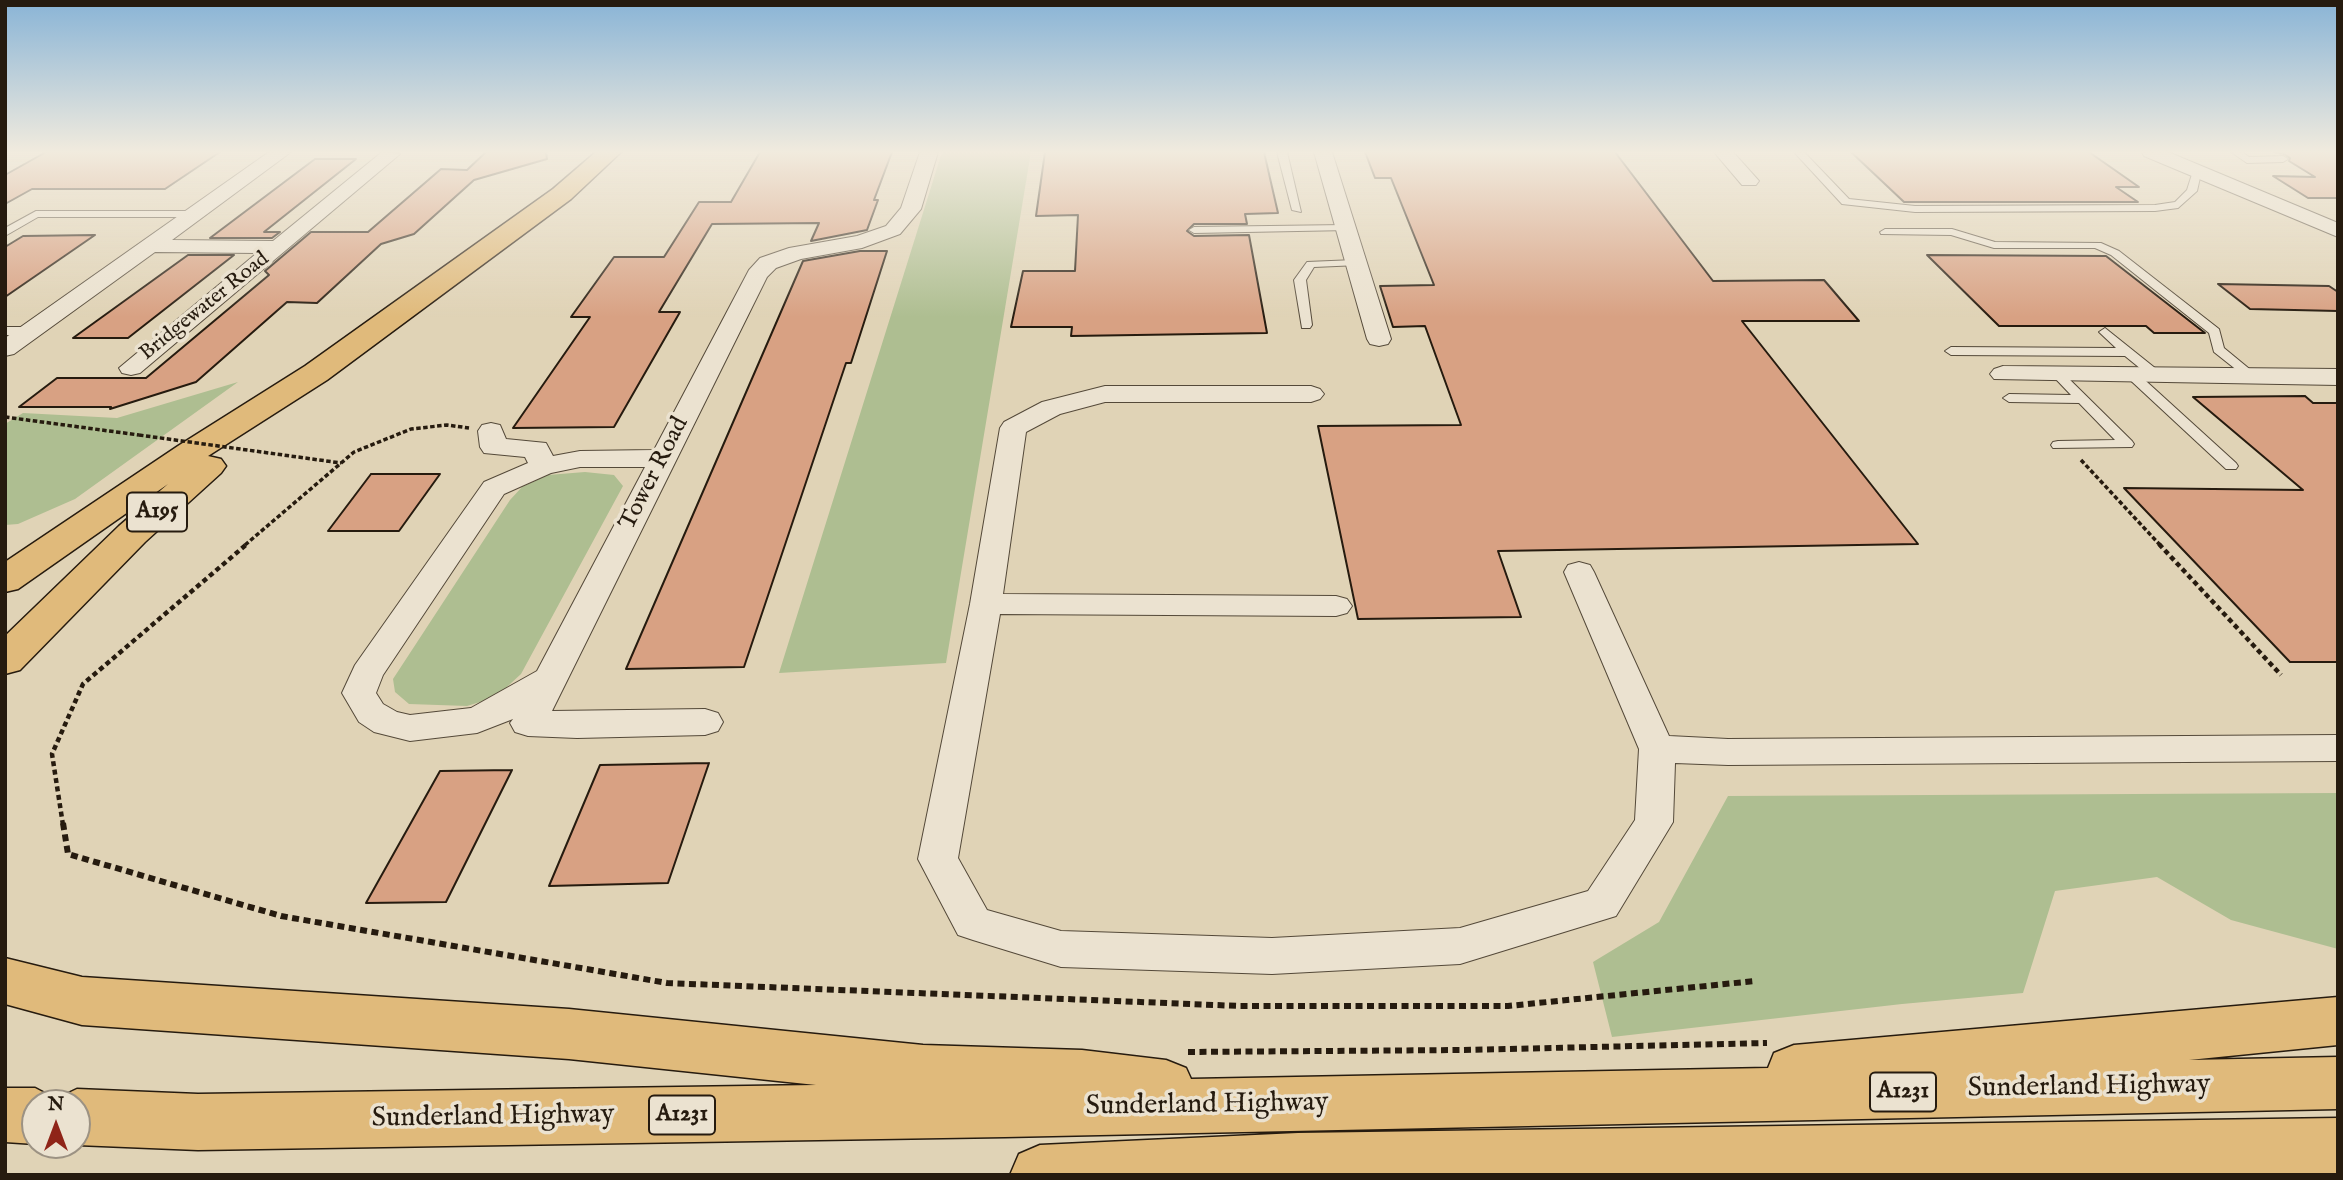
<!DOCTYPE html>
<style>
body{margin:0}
#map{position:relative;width:2343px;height:1180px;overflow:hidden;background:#e0d3b6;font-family:"IM FELL English",serif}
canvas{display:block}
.frame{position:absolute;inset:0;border:7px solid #261b0f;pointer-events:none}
.north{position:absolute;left:21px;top:1089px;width:70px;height:70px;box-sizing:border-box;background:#ebe2d0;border:2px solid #9c9283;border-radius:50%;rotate:0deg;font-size:19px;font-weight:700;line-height:28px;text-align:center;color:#261b0f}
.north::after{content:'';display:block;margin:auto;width:24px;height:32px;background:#8f2418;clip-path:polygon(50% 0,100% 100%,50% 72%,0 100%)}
</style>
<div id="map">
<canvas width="2343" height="1180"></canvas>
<div class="frame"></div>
<div class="north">N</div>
</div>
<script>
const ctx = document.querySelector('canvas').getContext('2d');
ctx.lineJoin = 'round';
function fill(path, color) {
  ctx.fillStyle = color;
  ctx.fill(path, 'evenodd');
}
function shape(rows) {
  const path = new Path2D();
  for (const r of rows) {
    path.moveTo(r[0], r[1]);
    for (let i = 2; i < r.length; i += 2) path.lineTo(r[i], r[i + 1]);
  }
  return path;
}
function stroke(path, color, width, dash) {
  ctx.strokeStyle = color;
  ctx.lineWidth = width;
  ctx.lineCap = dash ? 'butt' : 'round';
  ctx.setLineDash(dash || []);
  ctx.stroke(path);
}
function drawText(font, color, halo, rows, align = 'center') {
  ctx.font = font + ' "IM FELL English",serif';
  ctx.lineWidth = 7;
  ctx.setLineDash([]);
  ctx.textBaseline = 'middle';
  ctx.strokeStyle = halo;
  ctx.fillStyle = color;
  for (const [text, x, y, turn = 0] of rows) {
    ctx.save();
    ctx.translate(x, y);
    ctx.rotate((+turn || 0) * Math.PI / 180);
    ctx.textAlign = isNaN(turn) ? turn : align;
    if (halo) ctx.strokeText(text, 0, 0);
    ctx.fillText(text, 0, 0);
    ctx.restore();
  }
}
const green = shape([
 [942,152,1031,152,946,663,779,673],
 [238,382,75,499,18,524,5,525,5,424,23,413,117,418],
 [585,472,614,475,623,486,521,674,496,697,467,706,409,704,395,692,393,679,510,500,522,487,548,475],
 [2338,793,2338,949,2231,920,2157,877,2055,891,2023,993,1902,1004,1612,1037,1593,962,1659,922,1728,796]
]);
const building = shape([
 [46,152,220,152,165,189,32,189,5,204,5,175,46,152],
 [486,152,546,152,547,159,474,180,414,234,381,244,317,303,287,302,196,382,110,409,111,407,19,407,57,378,146,378,269,275,265,271,311,232,368,232,441,169,467,170,486,152],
 [760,152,892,152,874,200,878,200,867,230,811,241,819,223,712,224,659,312,680,312,614,427,513,428,590,317,571,317,614,257,664,257,699,202,731,202,760,152],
 [1045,152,1264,152,1278,213,1245,214,1247,224,1194,224,1187,231,1194,236,1249,235,1267,333,1071,336,1072,327,1011,327,1023,271,1075,271,1078,215,1036,216,1045,152],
 [1365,152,1615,152,1713,281,1824,280,1859,321,1742,321,1918,544,1498,551,1521,617,1358,619,1318,426,1461,425,1425,326,1393,327,1380,286,1434,285,1391,178,1375,178,1365,152],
 [1851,152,2089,152,2139,187,2116,187,2138,202,1904,202,1851,152],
 [2274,152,2338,152,2338,198,2308,198,2273,176,2315,177,2289,161,2290,158,2284,154,2274,152],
 [315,159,356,159,264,232,280,232,272,238,210,238,315,159],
 [95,235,5,297,5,247,23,236,95,235],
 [860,251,887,251,851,363,846,363,744,667,626,669,803,261,860,251],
 [188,255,234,255,128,338,73,338,188,255],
 [1927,255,2106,256,2205,333,2154,333,2146,326,1999,326,1927,255],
 [2218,284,2329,286,2338,292,2338,311,2250,309,2218,284],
 [2305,396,2313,403,2338,403,2338,662,2290,662,2124,488,2303,490,2193,397,2305,396],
 [371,474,440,474,399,531,328,531,371,474],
 [709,763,668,883,549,886,600,765,709,763],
 [512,770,446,902,366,903,440,771,512,770]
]);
const pathFar2 = shape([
 [5,417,139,435],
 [2081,460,2160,545],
 [245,545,354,452,411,429,447,425,469,428]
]);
const pathFar1 = shape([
 [2159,544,2281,675],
 [63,825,52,754,83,684,247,544]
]);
const path = shape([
 [63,823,68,854,281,916,667,983,1240,1006,1508,1006,1755,981],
 [1188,1052,1464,1050,1767,1043]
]);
const service = shape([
 [1277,152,1287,152,1301,212,1292,210,1277,152],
 [1794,152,1804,152,1849,199,1915,206,2155,205,2175,202,2187,190,2193,171,2201,173,2197,191,2178,208,2155,211,1915,212,1842,204,1794,152],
 [2231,152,2242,152,2249,157,2283,156,2288,159,2283,162,2247,163,2231,152],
 [36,211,195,211,200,214,195,217,38,217,5,236,5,228,36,211],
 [1345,225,1350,228,1349,230,1194,233,1189,230,1194,227,1345,225],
 [1885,229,1952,229,1995,242,2101,243,2119,251,2219,329,2224,348,2258,376,2252,380,2248,379,2214,352,2209,333,2111,255,2095,248,1994,248,1951,235,1881,234,1880,232,1885,229],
 [1355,260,1360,263,1359,265,1314,267,1306,280,1312,325,1310,328,1302,328,1294,280,1307,262,1355,260],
 [5,327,33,327,39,331,33,335,5,335,5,327],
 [2105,328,2160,372,2160,378,2152,378,2125,356,1951,355,1945,351,1951,347,2116,348,2099,332,2105,328],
 [2057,370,2061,371,2132,441,2134,444,2132,447,2053,448,2051,445,2053,442,2058,441,2115,440,2079,403,2009,402,2003,398,2009,394,2071,395,2051,374,2057,370],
 [2132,371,2136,372,2236,463,2238,466,2236,469,2226,469,2128,378,2126,375,2132,371]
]);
const minor = shape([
 [269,152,291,152,172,240,273,241,382,152,400,154,140,373,131,375,122,373,119,368,257,253,155,252,14,354,5,356,5,338,269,152],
 [920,152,938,152,921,209,900,234,862,248,801,259,776,268,767,277,552,711,705,709,718,713,723,722,718,731,705,735,577,738,528,736,515,732,510,723,513,719,477,733,410,741,374,732,359,722,342,693,355,665,484,482,528,463,525,457,484,453,480,447,478,431,482,425,491,423,500,425,506,439,546,443,553,456,580,451,654,450,749,270,760,258,789,248,857,236,886,226,901,208,920,152],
 [580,467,645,467,537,671,471,708,410,715,397,712,383,704,376,693,383,675,504,494,551,473,580,467],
 [1314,152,1332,152,1391,339,1388,344,1379,346,1370,344,1367,339,1314,152],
 [1714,152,1733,152,1759,181,1756,185,1742,185,1714,152],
 [2142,152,2168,152,2338,223,2338,237,2144,156,2142,152],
 [2003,366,2338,369,2338,385,1994,379,1990,374,1994,369,2003,366],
 [1105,386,1311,386,1320,389,1324,394,1320,399,1311,402,1105,402,1060,414,1026,432,1003,594,1336,596,1347,599,1352,606,1347,613,1336,616,1000,614,958,858,987,910,1061,931,1272,938,1460,928,1588,891,1635,820,1639,749,1564,572,1568,565,1579,562,1590,565,1594,572,1669,736,1728,739,2338,735,2338,761,1728,765,1675,763,1673,822,1616,916,1460,964,1272,974,1061,967,973,940,958,935,918,859,970,604,1000,428,1004,422,1042,402,1105,386]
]);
const primary = shape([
 [596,152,621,152,571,199,327,380,208,456,221,459,226,466,221,473,145,542,20,670,5,674,5,636,119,526,168,484,18,589,5,592,5,562,178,446,305,366,553,189,596,152]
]);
const trunk = shape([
 [5,958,82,977,569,1009,923,1045,1082,1050,1166,1060,1186,1068,1191,1079,1768,1068,1774,1053,1794,1045,2338,997,2338,1045,2189,1060,2338,1057,2338,1109,1005,1137,198,1150,77,1145,77,1103,35,1103,35,1144,5,1142,5,1088,35,1088,56,1099,77,1089,198,1094,816,1085,569,1059,82,1025,5,1004,5,958],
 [2338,1118,2338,1175,1010,1175,1019,1154,1040,1145,1298,1133,2338,1118]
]);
const pathBridge = shape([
 [139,435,341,463]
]);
const farStreetnames = [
 ["Bridgewater Road",205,307,-39]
];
const shields = [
 [157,512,60],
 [1903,1092,66],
 [682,1115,66]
];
const shieldNames = [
 ["A195",157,512],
 ["A1231",1903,1092],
 ["A1231",682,1115]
];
const streetNames = [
 ["Tower Road",655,474,-63]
];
const nearStreetnames = [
 ["Sunderland Highway",2089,1088,-1],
 ["Sunderland Highway",1207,1106,-1],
 ["Sunderland Highway",493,1118,-1]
];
fill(green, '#aebe91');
fill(building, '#d8a183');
stroke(building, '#261b0f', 2);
stroke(service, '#544939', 2);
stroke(minor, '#544939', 2);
stroke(primary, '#261b0f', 3);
stroke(trunk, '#261b0f', 3);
stroke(pathFar2, '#261b0f', 3.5, [4.5, 2.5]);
stroke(pathFar1, '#261b0f', 4.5, [5, 3.5]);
stroke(path, '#261b0f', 6, [7, 4.5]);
fill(service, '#ebe2d0');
fill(minor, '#ebe2d0');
fill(primary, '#e0ba7b');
fill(trunk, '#e0ba7b');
stroke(pathBridge, '#261b0f', 3.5, [4.5, 2.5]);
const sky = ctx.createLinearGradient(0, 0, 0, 317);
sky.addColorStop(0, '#89b4d6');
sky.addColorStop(0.48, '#f1ebde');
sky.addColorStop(1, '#f1ebde00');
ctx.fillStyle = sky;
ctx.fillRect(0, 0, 2343, 317);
drawText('21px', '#261b0f', '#ebe2d0', farStreetnames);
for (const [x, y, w] of shields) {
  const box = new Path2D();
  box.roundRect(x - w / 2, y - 19.5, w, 39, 5);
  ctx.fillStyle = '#ebe2d0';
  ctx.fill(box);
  stroke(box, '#261b0f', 2);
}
drawText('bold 23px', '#261b0f', null, shieldNames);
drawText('24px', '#261b0f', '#ebe2d0', streetNames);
drawText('28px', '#261b0f', '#ebe2d0', nearStreetnames);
</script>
